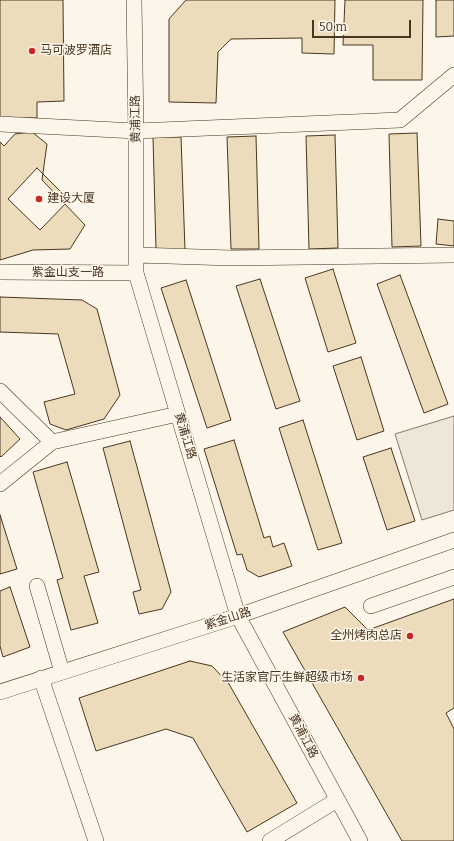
<!DOCTYPE html>
<meta charset="utf-8">
<style>
body{margin:0}
#map{position:relative;width:454px;height:841px;overflow:hidden;background:#fbf6e9;font-family:Bitter,serif}
canvas{display:block}
.scale{position:absolute;left:312px;top:20px;width:99px;height:18px;box-sizing:border-box;border:2px solid #4a3520;border-top:0;padding-left:5px;font-size:12px;line-height:14px;white-space:nowrap;color:#4a3520;-webkit-text-stroke:3px #fbf6e9;paint-order:stroke}
</style>
<div id="map">
<canvas width="454" height="841"></canvas>
<div class="scale">50 m</div>
</div>
<script>
const ctx = document.querySelector('canvas').getContext('2d');
ctx.lineJoin = 'round';
function fill(path, color) {
  ctx.fillStyle = color;
  ctx.fill(path, 'evenodd');
}
function shape(rows) {
  const path = new Path2D();
  for (const r of rows) {
    path.moveTo(r[0], r[1]);
    for (let i = 2; i < r.length; i += 2) path.lineTo(r[i], r[i + 1]);
  }
  return path;
}
function stroke(path, color, width, dash) {
  ctx.strokeStyle = color;
  ctx.lineWidth = width;
  ctx.lineCap = dash ? 'butt' : 'round';
  ctx.setLineDash(dash || []);
  ctx.stroke(path);
}
function drawText(font, color, halo, rows, align = 'center') {
  ctx.font = font + ' Bitter,"Noto Sans SC",serif';
  ctx.lineWidth = 3;
  ctx.setLineDash([]);
  ctx.textBaseline = 'middle';
  ctx.strokeStyle = halo;
  ctx.fillStyle = color;
  for (const [text, x, y, turn = 0] of rows) {
    ctx.save();
    ctx.translate(x, y);
    ctx.rotate((+turn || 0) * Math.PI / 180);
    ctx.textAlign = isNaN(turn) ? turn : align;
    if (halo) ctx.strokeText(text, 0, 0);
    ctx.fillText(text, 0, 0);
    ctx.restore();
  }
}
const green = shape([
 [454,416,454,510,422,520,395,434,454,416]
]);
const building = shape([
 [0,0,63,0,64,101,37,102,37,118,0,118,0,0],
 [186,0,335,0,334,54,302,53,302,38,231,39,218,52,216,103,169,102,169,19,186,0],
 [345,0,423,0,422,80,373,80,373,45,343,45,345,0],
 [436,0,454,0,454,36,436,37,436,0],
 [32,132,47,144,42,180,85,225,70,249,33,250,0,260,0,142,4,146,15,134,32,132],
 [417,133,421,246,392,247,389,134,417,133],
 [335,135,338,248,309,249,306,136,335,135],
 [256,136,259,249,231,249,227,137,256,136],
 [153,137,181,137,185,250,156,250,153,137],
 [37,168,69,200,40,230,8,199,37,168],
 [438,219,454,221,454,246,436,244,438,219],
 [333,269,356,343,328,352,305,278,333,269],
 [400,275,448,404,424,413,377,284,400,275],
 [260,279,300,401,276,409,236,286,260,279],
 [186,280,231,420,207,428,161,288,186,280],
 [0,297,82,300,97,309,120,395,104,419,66,430,50,424,44,402,75,394,58,334,0,332,0,297],
 [361,357,384,431,357,440,333,366,361,357],
 [0,417,20,439,1,457,0,456,0,417],
 [303,420,342,543,318,550,279,428,303,420],
 [234,440,264,538,270,536,273,547,284,543,292,566,259,577,247,570,242,554,237,555,204,449,234,440],
 [130,441,171,592,162,609,139,614,133,592,141,590,103,448,130,441],
 [391,448,415,521,387,530,363,457,391,448],
 [67,462,99,572,84,576,98,623,71,630,57,580,63,578,33,472,67,462],
 [0,515,17,569,0,574,0,515],
 [10,587,30,647,3,657,0,646,0,591,10,587],
 [454,599,454,708,446,713,454,729,454,841,402,841,283,632,345,607,368,630,454,599],
 [190,661,212,666,229,684,297,803,247,832,193,738,166,729,96,751,79,698,190,661]
]);
const minor = shape([
 [134,0,136,131,136,273,238,616,360,841],
 [0,124,136,131,400,120,454,75],
 [136,255,232,258,454,255],
 [0,272,136,273],
 [0,391,52,442],
 [0,484,52,442,178,414],
 [37,586,62,672],
 [371,606,454,577],
 [41,678,96,841],
 [0,692,238,616,454,540],
 [270,841,337,800]
]);
const markers = [
 [32,51,4,"#c62828"],
 [39,199,4,"#c62828"],
 [410,636,4,"#c62828"],
 [361,678,4,"#c62828"]
];
const poiNames = [
 ["马可波罗酒店",40,51],
 ["建设大厦",47,199],
 ["全州烤肉总店",402,636,"right"],
 ["生活家官厅生鲜超级市场",353,678,"right"]
];
const streetNames = [
 ["黄浦江路",136,119,-91],
 ["紫金山支一路",68,273],
 ["黄浦江路",185,436,73],
 ["紫金山路",228,619,-18],
 ["黄浦江路",303,736,62]
];
fill(green, '#ede6d9');
stroke(green, '#887966', 1);
fill(building, '#ecdcbc');
stroke(building, '#4a3520', 1);
stroke(minor, '#4a3520', 16);
stroke(minor, '#fbf6e9', 15);
for (const [x, y, r, color] of markers) {
  const dot = new Path2D();
  dot.arc(x, y, r, 0, 2 * Math.PI);
  ctx.fillStyle = color;
  ctx.fill(dot);
  stroke(dot, '#fbf6e9', 1.5);
}
drawText('12px', '#4a3520', '#fbf6e9', poiNames, 'left');
drawText('12px', '#4a3520', '#fbf6e9', streetNames);
</script>
